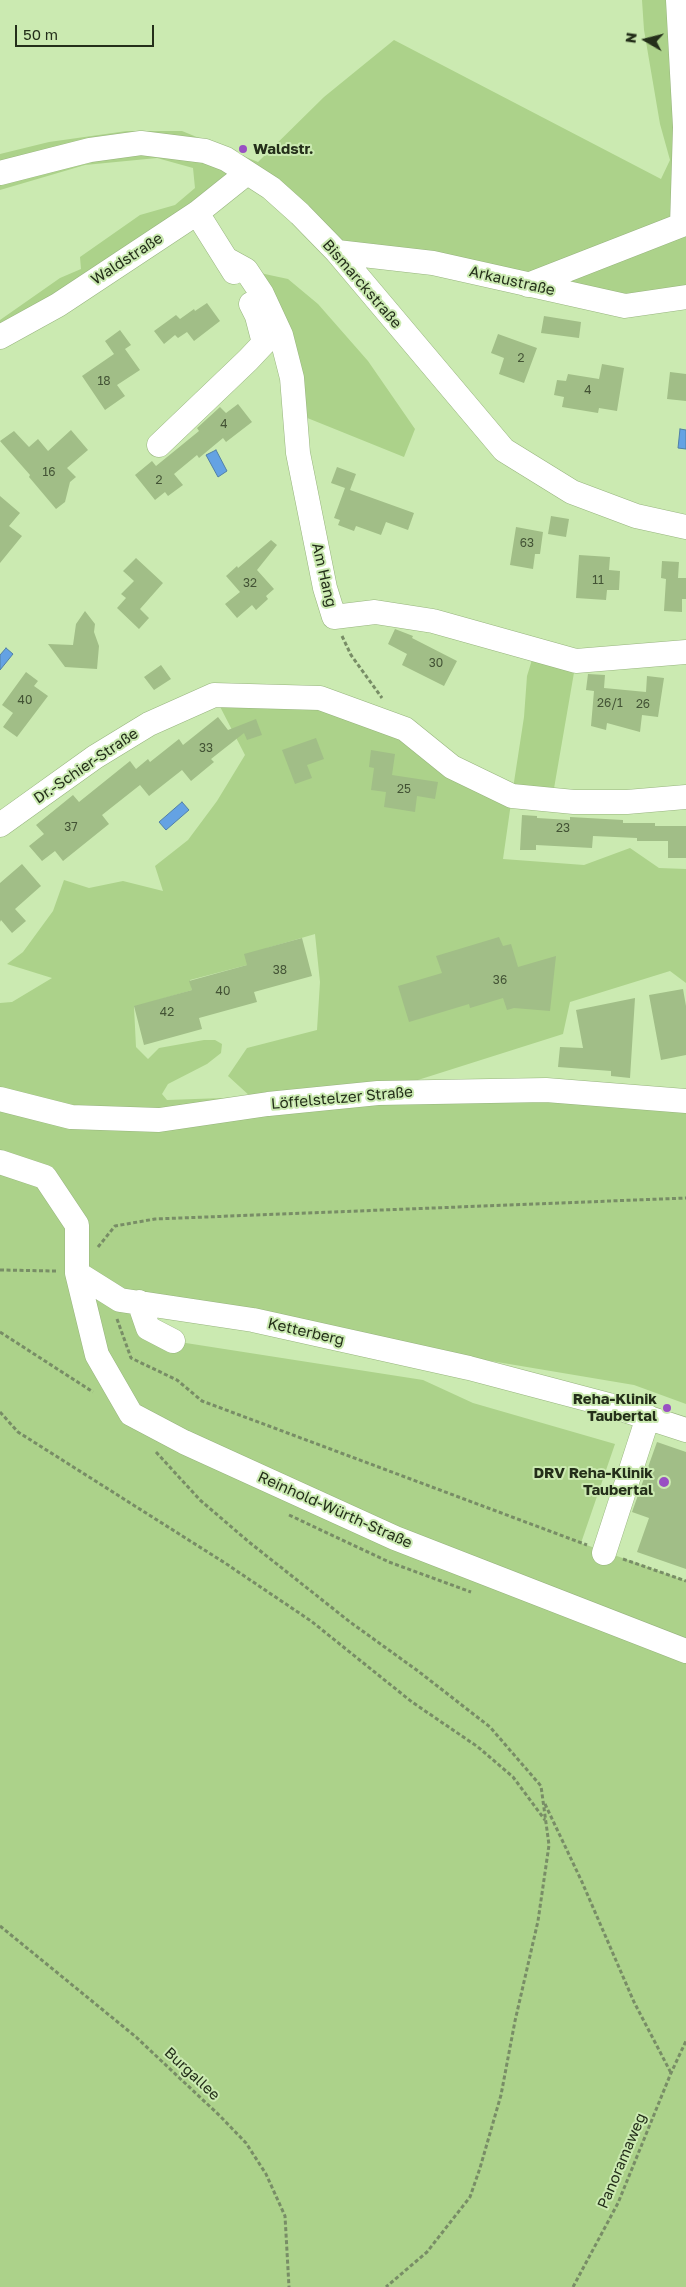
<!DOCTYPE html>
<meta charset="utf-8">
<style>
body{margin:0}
#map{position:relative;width:686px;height:2287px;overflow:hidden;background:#cbeab1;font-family:"Golos Text",sans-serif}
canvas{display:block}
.north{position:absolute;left:621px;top:15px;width:50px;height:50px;-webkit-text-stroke:4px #cbeab1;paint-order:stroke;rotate:278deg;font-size:14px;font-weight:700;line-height:20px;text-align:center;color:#242f1a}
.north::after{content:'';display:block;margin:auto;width:18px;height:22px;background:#242f1a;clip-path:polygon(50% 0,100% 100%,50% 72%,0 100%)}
.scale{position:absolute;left:15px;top:25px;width:139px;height:22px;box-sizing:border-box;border:2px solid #242f1a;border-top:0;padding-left:6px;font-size:15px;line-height:18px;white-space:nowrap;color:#242f1a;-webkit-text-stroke:4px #cbeab1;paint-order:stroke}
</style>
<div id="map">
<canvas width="686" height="2287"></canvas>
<div class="north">N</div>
<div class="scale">50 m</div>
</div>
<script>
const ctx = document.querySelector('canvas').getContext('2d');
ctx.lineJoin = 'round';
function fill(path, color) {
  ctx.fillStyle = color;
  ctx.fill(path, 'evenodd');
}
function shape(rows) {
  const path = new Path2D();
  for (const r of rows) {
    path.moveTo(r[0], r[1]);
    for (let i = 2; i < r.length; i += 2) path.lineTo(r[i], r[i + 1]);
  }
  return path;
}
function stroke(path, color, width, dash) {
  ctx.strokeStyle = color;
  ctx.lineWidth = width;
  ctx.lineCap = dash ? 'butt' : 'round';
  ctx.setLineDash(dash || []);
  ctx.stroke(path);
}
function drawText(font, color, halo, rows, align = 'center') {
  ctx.font = font + ' "Golos Text",sans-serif';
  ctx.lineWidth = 4;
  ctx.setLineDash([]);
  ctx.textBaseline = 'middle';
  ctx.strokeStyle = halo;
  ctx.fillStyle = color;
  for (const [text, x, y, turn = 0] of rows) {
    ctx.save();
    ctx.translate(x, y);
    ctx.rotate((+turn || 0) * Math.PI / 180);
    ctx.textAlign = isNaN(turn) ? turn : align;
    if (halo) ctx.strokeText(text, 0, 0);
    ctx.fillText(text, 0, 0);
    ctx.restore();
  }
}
const green = shape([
 [642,0,686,0,686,297,625,306,337,252,247,173,0,337,0,320,60,278,81,269,80,257,140,215,175,205,195,188,193,168,157,158,85,165,0,190,0,154,49,142,127,131,182,131,258,162,324,97,394,40,661,179,670,160,660,124,644,30],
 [246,270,288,279,318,304,368,361,415,429,404,457,295,413],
 [535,650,576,661,552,800,512,796,503,859,584,865,630,848,659,868,686,869,686,983,670,971,570,1002,563,1034,380,1092,686,1101,686,1404,634,1385,140,1302,173,1341,423,1380,473,1403,615,1444,581,1543,686,1581,686,2287,0,2287,0,1003,12,1002,52,978,7,964,23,952,53,911,64,880,89,888,123,881,163,891,155,866,188,840,217,801,245,755,214,695,320,698,512,795,524,717,527,676],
 [315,934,320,982,317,1030,247,1048,228,1076,251,1097,167,1100,162,1094,168,1084,207,1064,221,1053,222,1044,215,1040,204,1040,159,1048,148,1059,136,1047,134,1007,192,990,190,980,247,965,267,948]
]);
const water = shape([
 [680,429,686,430,686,449,678,448,680,429],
 [216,450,227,471,218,477,206,455,216,450],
 [6,648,13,654,0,670,0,655,6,648],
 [182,802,189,810,166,830,159,822,182,802]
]);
const building = shape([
 [207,303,220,321,194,341,187,332,178,338,175,335,164,344,154,331,176,315,180,319,194,309,195,311],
 [544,316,581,322,579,338,541,333],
 [120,330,131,345,125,349,140,370,117,385,125,396,105,410,82,376,114,354,105,341],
 [498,334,537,348,524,383,499,374,504,358,491,353],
 [602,364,624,368,617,411,599,408,598,413,562,407,564,397,554,395,557,380,566,381,568,374,599,379],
 [670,372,686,374,686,401,667,399],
 [238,404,252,422,226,442,223,438,199,458,197,455,174,474,183,485,168,496,165,492,155,500,135,475,152,461,156,466,199,431,197,428,220,407,226,413],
 [71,430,88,450,67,468,76,477,70,482,65,502,56,509,29,477,30,475,0,441,14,431,29,447,38,439,48,451],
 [337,467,356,474,350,490,414,513,408,530,386,522,381,535,356,526,354,531,338,525,340,520,334,518,345,488,331,483],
 [0,496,20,513,9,526,22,536,0,563],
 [551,516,569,519,566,537,548,534],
 [516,527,543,532,540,554,535,554,533,569,510,565],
 [271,540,277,545,257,570,274,589,266,596,268,599,256,610,252,605,237,618,225,604,240,592,226,576,237,566,238,568],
 [579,555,610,557,609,570,620,571,619,590,607,590,606,600,576,598],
 [136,558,163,583,140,609,149,618,139,629,117,608,126,598,121,594,134,581,123,571],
 [662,561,679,562,678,578,686,578,686,599,682,599,682,612,664,611,666,579,661,578],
 [85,611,95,624,94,632,99,646,97,669,65,667,48,644,73,645,76,624],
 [395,629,413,636,412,638,457,661,444,686,402,665,407,654,388,644],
 [161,665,171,679,154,690,144,677],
 [26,672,38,681,34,686,48,696,17,737,3,727,13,713,2,705],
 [588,674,605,675,604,688,646,692,647,676,664,678,658,717,642,715,640,732,607,723,606,730,591,726,594,691,586,690],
 [218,717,228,730,256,719,262,735,247,740,244,733,211,759,214,762,191,781,182,770,149,796,140,785,102,815,109,824,63,861,55,851,42,861,29,846,44,834,36,825,73,795,79,802,130,761,136,769,148,759,150,762,179,739,183,745],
 [316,738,324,759,307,765,312,778,295,784,282,750],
 [371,750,395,754,392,775,438,782,435,799,417,796,415,812,384,807,386,792,371,790,374,768,369,767],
 [522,815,537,816,537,818,570,820,570,817,623,820,623,823,655,823,655,826,686,826,686,858,668,858,668,841,637,841,637,838,593,836,592,848,536,845,536,850,520,850],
 [22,864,41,886,15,909,26,921,12,933,1,920,0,922,0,883],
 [499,937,503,946,511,944,518,967,556,956,550,1011,514,1008,507,1010,503,998,470,1008,469,1004,409,1022,398,986,442,973,436,956],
 [302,938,312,976,254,992,257,1002,199,1018,202,1029,144,1045,134,1006,192,990,189,981,247,965,244,954],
 [683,989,686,1006,686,1055,661,1060,649,995],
 [635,998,630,1078,611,1076,611,1071,558,1067,560,1047,583,1048,576,1010],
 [657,1442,686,1452,686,1569,637,1552,649,1518,632,1512]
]);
const path = shape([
 [342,636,351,655,382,698],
 [98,1247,115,1226,155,1219,686,1198],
 [0,1270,56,1271],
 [117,1319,131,1358,177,1380,202,1401,587,1545],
 [0,1332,93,1392],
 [0,1412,18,1432,225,1563,311,1621,412,1702,478,1747,513,1777,545,1820],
 [156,1452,200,1500,249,1542,350,1622,418,1671,490,1727,541,1786,549,1845,538,1921,515,2021,501,2095,480,2168,470,2197,427,2252,386,2287],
 [289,1515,389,1562,471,1592],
 [623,1559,686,1581],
 [545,1804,582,1882,634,2002,671,2073],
 [0,1926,136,2037,220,2116,246,2143,266,2174,285,2216,289,2287],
 [573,2287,618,2203,671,2073,686,2041]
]);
const minor = shape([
 [0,173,90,150,141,143,205,151,226,159,271,188,300,214,337,252,504,450,572,492,636,516,686,527],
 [197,213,234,272],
 [337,252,433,263,625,306,686,297],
 [226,259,246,270,262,294,281,335,292,378,298,453,325,588,334,617,375,612,433,621,576,661,686,652],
 [528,285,682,225,685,127,678,0],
 [0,337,58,305,197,213,247,173],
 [159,445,248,360,264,343,257,316,251,304],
 [0,825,95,757,149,724,214,695,320,698,405,729,452,767,512,796,574,802,627,802,686,797],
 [0,1099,71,1117,159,1120,268,1104,378,1093,546,1090,686,1101],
 [0,1162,45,1177,77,1225,77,1273,120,1300,253,1320,469,1368,609,1405,686,1430],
 [77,1273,97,1355,131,1414,184,1442,395,1538,686,1651],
 [139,1302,148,1328,173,1341],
 [604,1553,648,1417]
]);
const markers = [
 [243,149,5,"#9950c3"],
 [667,1408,5,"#9950c3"],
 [664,1482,6,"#9950c3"]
];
const numberNames = [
 ["2",521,358],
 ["18",104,381],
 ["4",588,390],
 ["4",224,424],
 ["16",49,472],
 ["2",159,480],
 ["63",527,543],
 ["11",598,580],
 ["32",250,583],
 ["30",436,663],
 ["40",25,700],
 ["26/1",610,703],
 ["26",643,704],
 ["33",206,748],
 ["25",404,789],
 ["37",71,827],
 ["23",563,828],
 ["38",280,970],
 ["36",500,980],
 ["40",223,991],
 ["42",167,1012]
];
const poiNames = [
 ["Waldstr.",253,149,"left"],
 ["Reha-Klinik",657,1399],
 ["Taubertal",657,1416],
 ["DRV Reha-Klinik",653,1473],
 ["Taubertal",653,1490]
];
const streetNames = [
 ["Waldstraße",127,259,-33],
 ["Arkaustraße",512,281,13],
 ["Bismarckstraße",362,284,49],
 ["Am Hang",324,575,77],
 ["Dr.-Schier-Straße",86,766,-34],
 ["Löffelstelzer Straße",342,1098,-5],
 ["Ketterberg",306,1332,13],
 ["Reinhold-Würth-Straße",335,1510,24],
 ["Burgallee",192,2074,43],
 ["Panoramaweg",622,2161,-67]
];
fill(green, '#acd28a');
fill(water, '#64a2e3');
stroke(water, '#5180a7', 1);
fill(building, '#a1be87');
stroke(minor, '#97b47e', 25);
stroke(path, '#788d66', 3, [4, 2.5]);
stroke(minor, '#fff', 24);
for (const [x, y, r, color] of markers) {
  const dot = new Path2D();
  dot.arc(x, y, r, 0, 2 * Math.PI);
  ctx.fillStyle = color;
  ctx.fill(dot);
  stroke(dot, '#cbeab1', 2);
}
drawText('12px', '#435335', null, numberNames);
drawText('bold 15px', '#242f1a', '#cbeab1', poiNames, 'right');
drawText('15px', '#242f1a', '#cbeab1', streetNames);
</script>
